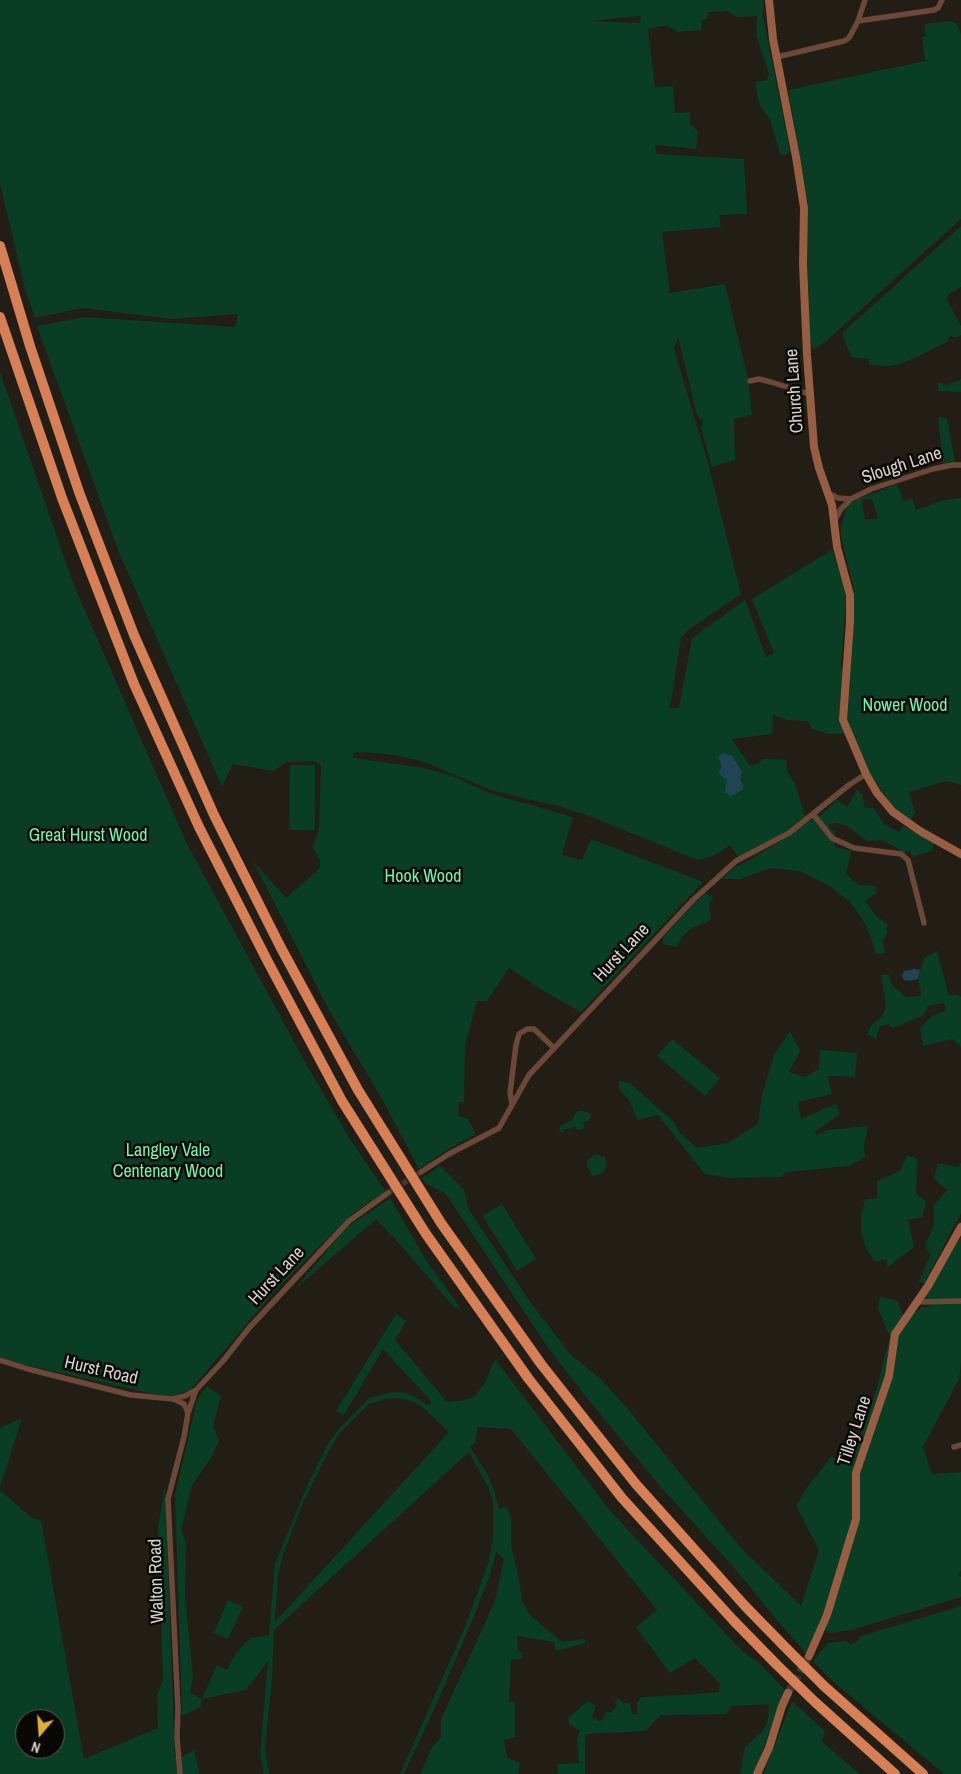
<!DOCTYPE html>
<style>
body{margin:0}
#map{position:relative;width:961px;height:1774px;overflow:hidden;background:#231e15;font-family:"Archivo Narrow",sans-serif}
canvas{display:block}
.north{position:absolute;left:15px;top:1709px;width:50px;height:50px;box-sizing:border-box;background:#0a0805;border:1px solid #5c5a55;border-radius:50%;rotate:198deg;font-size:14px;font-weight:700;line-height:20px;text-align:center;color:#d7d4ce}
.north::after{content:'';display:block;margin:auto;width:18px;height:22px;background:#dfb034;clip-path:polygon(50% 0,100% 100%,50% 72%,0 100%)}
</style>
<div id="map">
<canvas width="961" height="1774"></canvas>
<div class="north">N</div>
</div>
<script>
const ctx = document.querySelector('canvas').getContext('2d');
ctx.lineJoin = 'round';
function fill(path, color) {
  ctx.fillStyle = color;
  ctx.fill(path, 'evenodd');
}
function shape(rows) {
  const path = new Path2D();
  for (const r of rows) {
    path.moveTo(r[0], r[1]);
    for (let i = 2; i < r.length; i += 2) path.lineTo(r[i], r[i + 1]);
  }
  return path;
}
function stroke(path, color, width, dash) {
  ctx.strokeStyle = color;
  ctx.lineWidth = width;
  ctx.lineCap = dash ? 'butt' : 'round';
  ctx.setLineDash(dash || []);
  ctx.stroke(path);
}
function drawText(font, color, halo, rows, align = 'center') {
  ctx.font = font + ' "Archivo Narrow",sans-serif';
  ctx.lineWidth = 5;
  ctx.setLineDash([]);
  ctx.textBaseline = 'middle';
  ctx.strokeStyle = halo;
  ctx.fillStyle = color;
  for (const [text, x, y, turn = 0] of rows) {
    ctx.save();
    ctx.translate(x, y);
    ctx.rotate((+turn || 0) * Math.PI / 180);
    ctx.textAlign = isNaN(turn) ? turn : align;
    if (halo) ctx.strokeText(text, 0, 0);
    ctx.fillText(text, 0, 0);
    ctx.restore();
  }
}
const green = shape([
 [0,0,764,0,763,15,790,151,786,155,781,156,770,120,759,103,755,82,767,80,769,74,756,35,757,16,737,17,728,11,708,12,707,19,702,20,701,30,678,32,667,25,648,29,655,87,673,86,675,113,690,112,690,124,698,131,696,149,655,145,657,154,744,159,747,214,719,215,721,227,662,232,670,293,725,284,748,379,752,415,734,419,735,460,712,467,701,428,703,421,697,415,678,337,674,349,707,459,741,594,688,630,681,638,670,708,679,708,692,638,745,600,766,657,774,653,752,599,832,550,842,578,846,600,841,668,849,669,854,616,853,586,841,538,841,526,847,506,856,500,897,484,904,501,912,498,916,510,944,500,961,498,961,785,946,781,909,792,915,813,910,821,892,806,867,769,852,733,828,734,811,728,808,721,787,720,773,715,772,734,732,739,750,766,757,764,764,759,786,760,787,771,795,784,805,816,785,832,750,852,738,857,730,845,722,851,711,857,697,860,592,817,561,807,491,790,424,762,394,755,365,752,353,753,353,758,425,768,455,777,489,793,573,817,562,855,582,860,591,839,703,882,581,1012,545,992,509,968,487,1001,477,1001,465,1046,464,1102,459,1102,458,1116,468,1119,476,1134,447,1150,419,1169,381,1097,329,1010,253,861,286,898,320,868,320,861,313,847,319,828,321,766,315,761,287,762,273,771,233,764,222,787,118,550,37,326,84,317,235,327,238,314,172,319,83,308,35,318,25,289,0,184],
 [641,16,640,23,590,21,640,16],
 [872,499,878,518,865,520,862,500],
 [950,21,957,24,961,34,961,219,824,343,814,349,811,346,810,334,807,252,808,203,788,90,925,61,922,37,926,36,924,24],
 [961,226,961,287,949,294,947,300,961,326,961,335,956,337,949,336,947,342,919,356,897,365,884,366,869,365,869,359,851,357,842,333],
 [0,372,73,583,186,842,305,1062,350,1139,386,1192,353,1213,276,1290,191,1389,175,1396,153,1394,22,1364,0,1357],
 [961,379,961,392,938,391,938,383,947,385],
 [938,417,947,418,955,462,950,461,943,464],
 [290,765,315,765,315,830,289,830],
 [857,790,862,794,865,808,874,808,884,824,899,832,903,826,934,843,932,851,912,857,910,851,905,853,883,840,867,841,847,826,836,823,828,825,835,833,835,847,851,851,846,874,858,885,875,886,877,893,865,901,876,916,887,924,887,933,883,941,885,953,876,954,871,937,862,918,849,901,828,885,800,871,770,868,740,879,722,879,734,868,753,858,794,833,806,822,820,816,837,800,847,807],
 [706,893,713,898,709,905,711,920,690,929,681,938,677,947,663,944,663,937,697,901],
 [937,951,949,996,957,994,961,997,961,1047,952,1039,923,1046,920,1028,931,1017,946,1010,944,1003,928,1006,924,1015,893,1028,888,1024,880,1026,876,1039,867,1034,872,1024,882,1017,886,1006,881,975,889,975,892,985,906,997,921,996,921,991,918,979,924,958],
 [790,1031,800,1051,789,1072,805,1077,819,1069,820,1050,857,1053,855,1077,827,1076,832,1094,798,1102,801,1119,836,1104,840,1114,815,1132,816,1135,827,1130,868,1126,864,1146,865,1157,849,1166,787,1172,780,1177,728,1178,705,1174,658,1115,637,1120,630,1101,619,1089,619,1081,630,1083,673,1121,680,1133,697,1148,728,1143,758,1124,762,1095,774,1055],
 [672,1039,720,1078,705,1096,657,1056],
 [581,1111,591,1113,589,1121,583,1122,585,1128,577,1130,576,1127,563,1130,564,1133,559,1131,560,1126,572,1120,576,1112],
 [595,1154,605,1157,607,1167,601,1174,592,1176,587,1165,587,1161],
 [907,1155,917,1159,916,1194,926,1201,922,1217,908,1220,914,1247,888,1267,886,1259,875,1262,865,1246,861,1231,861,1215,865,1200,877,1198,877,1181,900,1171],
 [961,1162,961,1213,924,1284,919,1281,930,1256,925,1245,934,1225,934,1205,947,1190,934,1179,938,1163,958,1167],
 [440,1166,464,1190,469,1210,528,1299,570,1354,602,1380,631,1413,741,1548,801,1606,819,1550,796,1506,806,1489,831,1457,850,1462,864,1427,876,1391,890,1337,878,1308,880,1297,898,1301,902,1313,909,1317,922,1307,930,1307,924,1295,961,1237,961,1362,959,1379,923,1447,932,1474,961,1472,961,1570,958,1576,961,1577,961,1597,851,1630,830,1633,819,1627,806,1653,782,1626,736,1570,660,1486,586,1397,547,1346,446,1194,425,1183,422,1178],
 [390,1198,426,1260,460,1308,454,1307,397,1241,376,1219,294,1290,346,1228],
 [502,1204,536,1259,517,1271,483,1216],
 [396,1314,406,1321,395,1340,447,1402,466,1400,475,1396,485,1383,495,1359,611,1512,742,1651,759,1663,785,1690,754,1774,740,1774,745,1747,763,1731,768,1719,769,1704,731,1706,727,1714,661,1715,645,1731,587,1734,585,1739,585,1774,558,1774,558,1764,579,1763,577,1739,580,1731,569,1724,568,1718,588,1701,596,1706,592,1717,599,1721,603,1720,606,1712,610,1713,617,1706,615,1702,618,1698,622,1702,630,1704,632,1714,637,1714,637,1703,641,1697,682,1695,719,1692,720,1684,695,1658,670,1673,636,1627,657,1610,511,1429,478,1427,475,1443,470,1447,486,1472,494,1490,499,1509,506,1506,509,1511,511,1519,511,1545,519,1579,522,1601,530,1615,562,1642,585,1639,585,1643,556,1651,554,1642,517,1636,518,1650,522,1653,521,1659,511,1660,509,1702,515,1702,515,1737,504,1740,507,1757,520,1763,518,1774,420,1774,432,1747,441,1737,441,1719,495,1601,504,1559,496,1552,491,1572,474,1616,440,1696,404,1774,400,1774,465,1627,489,1561,493,1539,493,1501,488,1487,469,1452,274,1630,272,1678,265,1749,269,1774,264,1774,260,1754,268,1661,246,1690,202,1699,200,1707,182,1716,175,1495,197,1400,207,1386,221,1396,213,1426,219,1441,211,1458,192,1485,181,1530,186,1543,185,1594,193,1678,190,1693,202,1699,217,1665,227,1670,236,1653,250,1638,269,1635,275,1564,307,1486,329,1442,339,1429,369,1398,392,1392,407,1393,430,1406,431,1401,383,1349,344,1415,336,1411],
 [395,1398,408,1400,421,1406,449,1432,275,1622,278,1574,283,1555,302,1505,329,1451,339,1434,369,1404,384,1399],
 [22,1418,0,1487,0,1428],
 [165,1485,175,1757,182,1757,194,1750,200,1774,0,1774,0,1490,32,1518,41,1521,84,1759,158,1728,157,1696,163,1679,158,1528],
 [25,1719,55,1719,55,1749,25,1749],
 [228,1600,243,1607,228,1639,214,1633],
 [961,1606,961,1774,944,1774,829,1678,813,1661,828,1643,846,1641,850,1645,856,1642,861,1636],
 [792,1701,825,1731,822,1742,860,1774,763,1774]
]);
const water = shape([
 [723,753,732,756,742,771,740,780,743,785,742,790,731,796,725,792,727,780,721,776,719,772,722,766,718,757],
 [914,969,920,970,918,979,910,981,904,980,902,976,904,971]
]);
const streetTunnel = shape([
 [388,1193,421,1172]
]);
const secondaryTunnel = shape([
 [788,1693,809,1656]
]);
const street = shape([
 [858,21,934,10,938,8,942,0],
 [777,57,844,41,849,38,858,21,865,0],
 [750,381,759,379,771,382,809,394],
 [828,493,838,498,851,499],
 [834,521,841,509,851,499,871,489,933,469,952,465,961,465],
 [813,814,832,838,854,848,901,854,908,860,924,923],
 [512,1104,510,1093,516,1045,519,1034,527,1029,534,1029,553,1047],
 [421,1172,449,1154,499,1128,529,1075,693,900,736,861,789,833,849,785,866,774],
 [916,1302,961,1301],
 [0,1360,28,1369,131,1395,173,1399,185,1396,196,1390,223,1361,249,1328,349,1221,388,1193],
 [173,1399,184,1404,188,1413],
 [954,1447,961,1445],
 [180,1774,177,1737,178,1709,168,1499,184,1437,188,1413,196,1390]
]);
const secondary = shape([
 [769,0,773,39,796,157,804,208,803,264,807,355,814,447,819,468,832,505,837,547,850,595,850,622,843,720,866,774,877,793,893,812,920,831,961,854],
 [809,1656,827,1615,856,1519,856,1473,889,1376,895,1334,928,1286,961,1227],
 [757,1774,769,1748,782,1706,788,1693]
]);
const highway = shape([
 [0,246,30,346,79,492,134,635,214,815,281,948,358,1090,441,1223,541,1364,635,1483,745,1606,785,1647,824,1686,923,1774],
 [0,317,62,498,134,684,199,827,268,962,342,1101,426,1234,528,1378,622,1498,733,1620,776,1664,815,1702,895,1774]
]);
const streetNames = [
 ["Church Lane",795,391,-94],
 ["Slough Lane",902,466,-18],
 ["Hurst Lane",622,953,-47],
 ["Hurst Lane",277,1276,-47],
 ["Hurst Road",101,1371,13],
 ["Tilley Lane",855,1431,-72],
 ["Walton Road",157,1581,-92]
];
const parkNames = [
 ["Nower Wood",905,706],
 ["Great Hurst Wood",88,836],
 ["Hook Wood",423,877],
 ["Langley Vale",168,1151],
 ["Centenary Wood",168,1172]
];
fill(green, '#093d24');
fill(water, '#204454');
stroke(streetTunnel, '#3e3931', 5.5, [5.5, 3]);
stroke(secondaryTunnel, '#3e3931', 8, [8, 4]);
stroke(street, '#6c4838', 5.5);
stroke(secondary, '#975e44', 8);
stroke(highway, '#d77f55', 10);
drawText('18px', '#d7d4ce', '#0a0805', streetNames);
drawText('18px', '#74f5ae', '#0a0805', parkNames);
</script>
